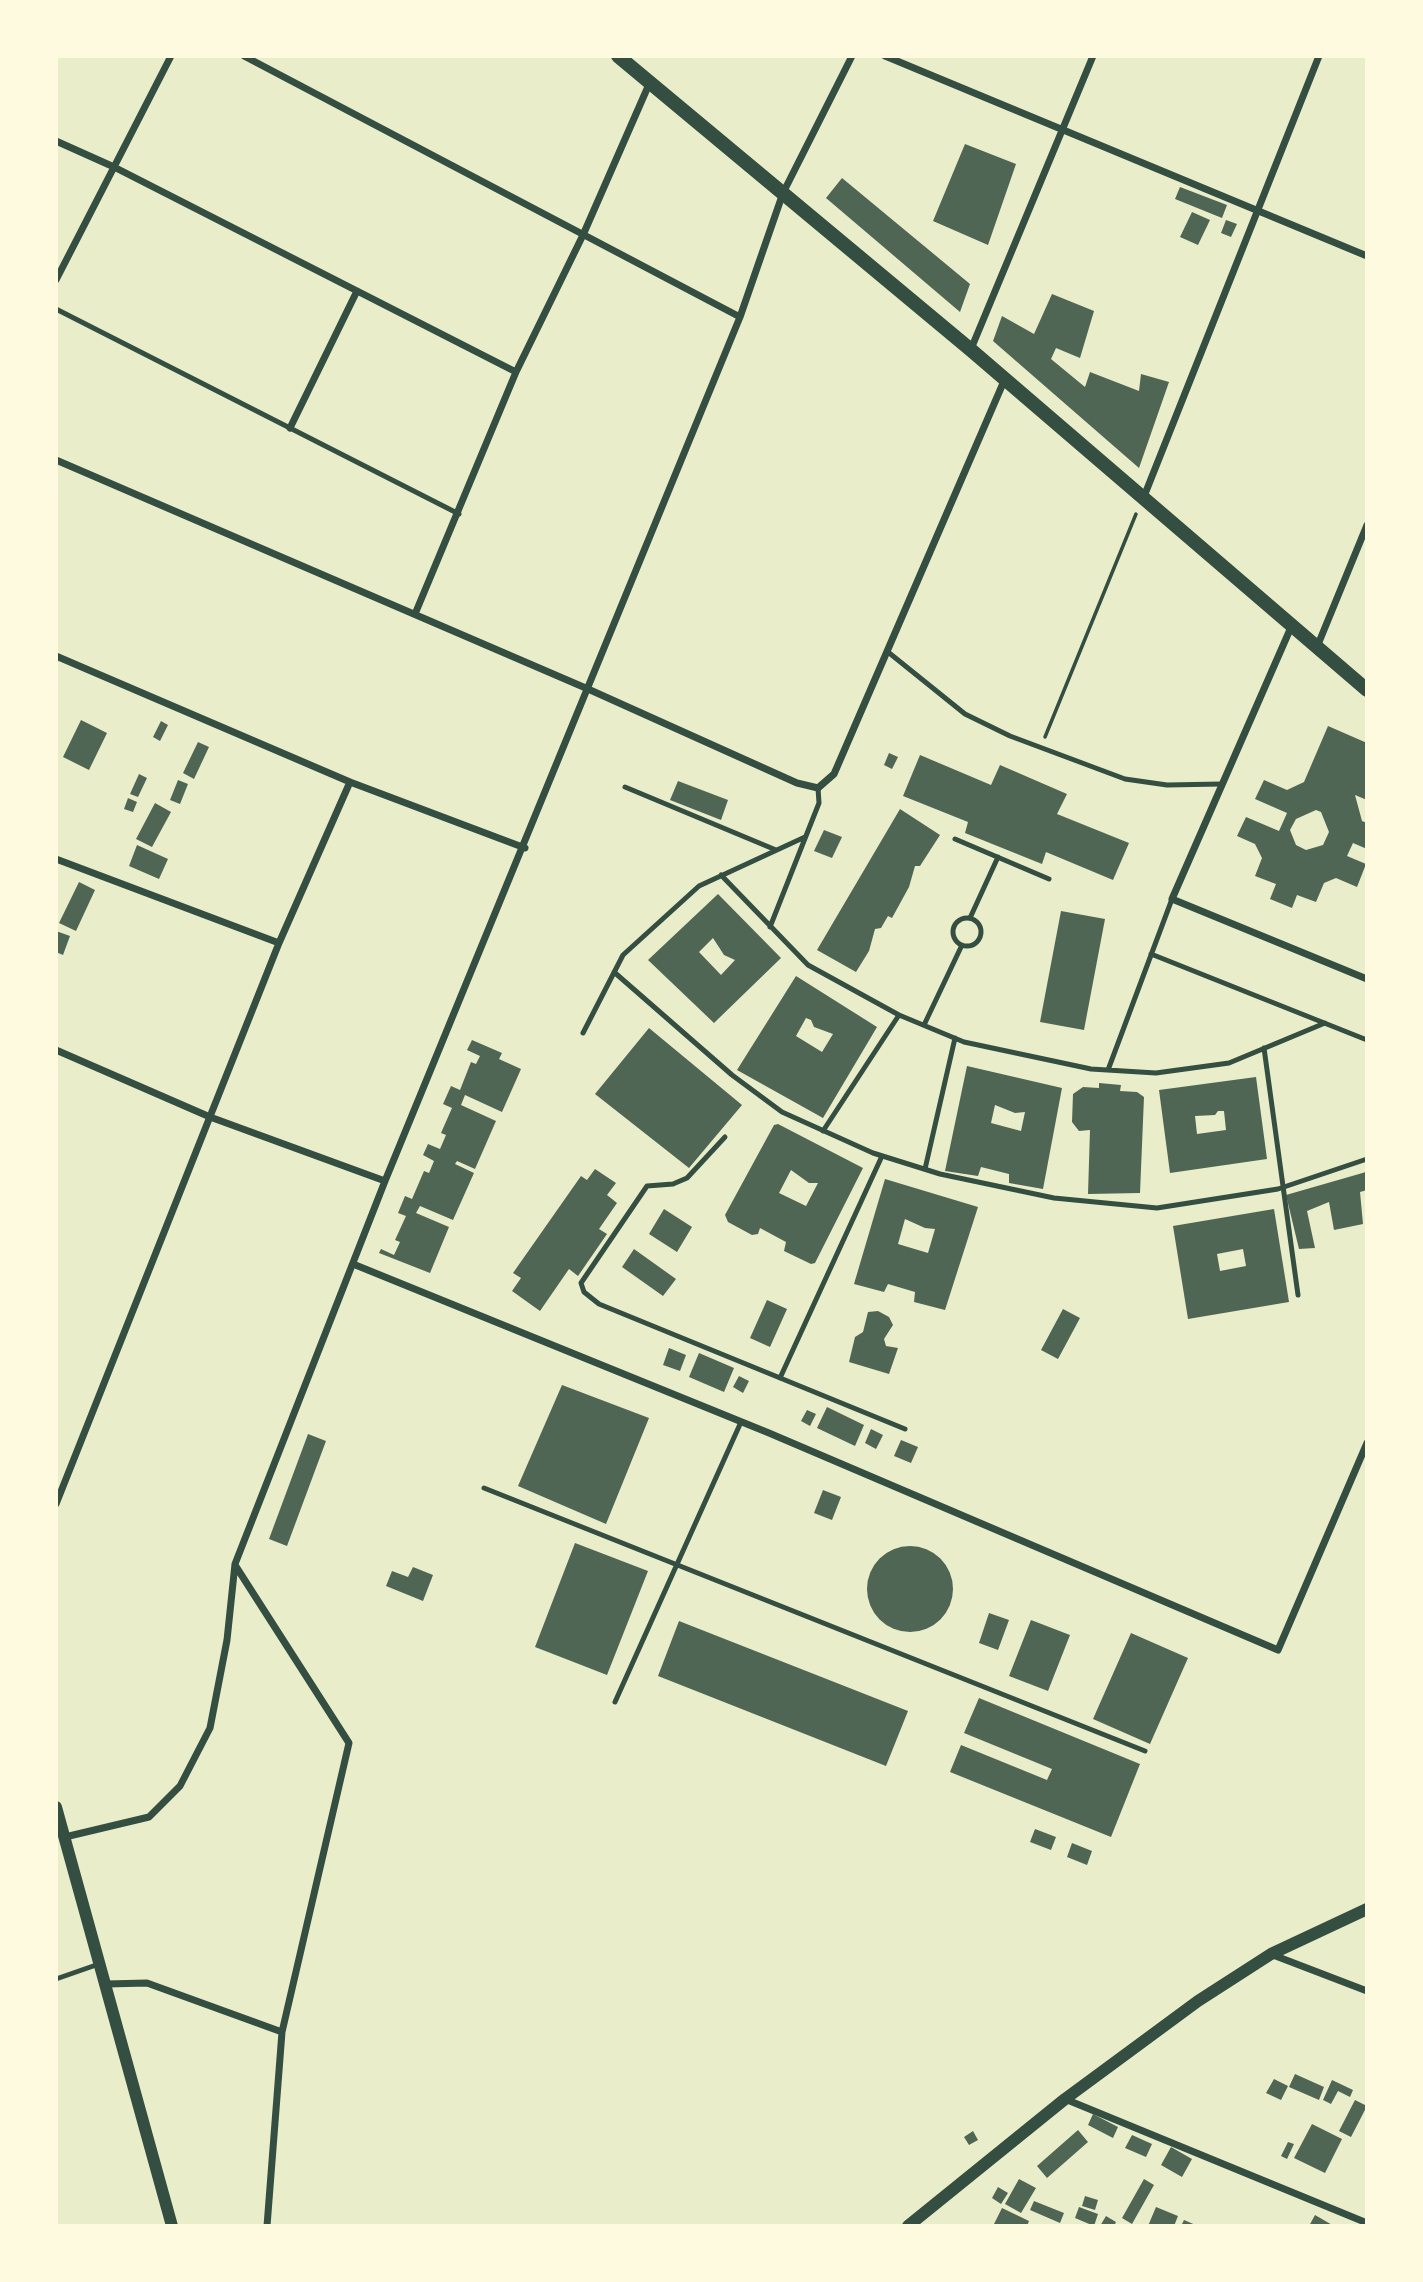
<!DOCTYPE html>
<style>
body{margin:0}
#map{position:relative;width:1423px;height:2282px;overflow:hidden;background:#e9edc9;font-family:Ubuntu,sans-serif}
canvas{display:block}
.frame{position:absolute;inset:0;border:58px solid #fefae0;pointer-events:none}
</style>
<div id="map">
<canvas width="1423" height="2282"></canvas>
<div class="frame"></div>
</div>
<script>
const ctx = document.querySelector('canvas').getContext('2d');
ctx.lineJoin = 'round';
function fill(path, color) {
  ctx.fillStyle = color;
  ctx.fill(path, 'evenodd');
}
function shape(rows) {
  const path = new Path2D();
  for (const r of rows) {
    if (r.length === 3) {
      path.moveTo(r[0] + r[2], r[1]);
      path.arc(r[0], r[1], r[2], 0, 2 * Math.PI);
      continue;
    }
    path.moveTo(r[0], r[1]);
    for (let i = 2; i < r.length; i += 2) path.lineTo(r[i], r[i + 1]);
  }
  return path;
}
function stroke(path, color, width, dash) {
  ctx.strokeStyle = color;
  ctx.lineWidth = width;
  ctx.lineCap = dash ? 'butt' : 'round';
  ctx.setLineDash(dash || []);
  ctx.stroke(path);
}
const building = shape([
 [965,144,1016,164,988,245,933,221],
 [842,178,970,284,960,312,826,198],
 [1180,187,1227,205,1222,218,1175,199],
 [1192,212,1210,220,1198,245,1180,237],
 [1226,220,1237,224,1231,237,1221,233],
 [1052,294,1094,311,1080,358,1056,348,1051,359,1085,387,1090,372,1139,391,1141,374,1169,382,1139,468,993,341,1002,316,1034,334],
 [81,720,107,733,89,770,63,757],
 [161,721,168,725,160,741,153,737],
 [1328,726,1367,743,1367,800,1355,795,1362,821,1367,823,1367,849,1353,843,1347,856,1366,864,1357,887,1336,878,1324,883,1316,902,1297,895,1292,908,1270,899,1276,884,1255,876,1262,858,1255,844,1237,836,1246,817,1279,831,1287,813,1255,799,1264,780,1287,790,1304,782],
 [1316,810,1321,812,1329,832,1323,845,1306,850,1296,845,1290,830,1296,819],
 [198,742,209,747,194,779,183,773],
 [889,753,898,757,892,769,884,765],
 [920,755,991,785,1000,765,1067,794,1057,814,1129,843,1113,880,1046,852,1042,864,965,833,968,822,903,796],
 [139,774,147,778,138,797,130,794],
 [178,780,188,784,180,804,170,800],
 [678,781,728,800,721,820,670,800],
 [128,798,137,802,133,812,124,809],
 [155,803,171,812,152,847,136,839],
 [900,809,940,835,920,866,915,866,909,887,892,918,888,916,881,928,875,929,869,951,856,972,817,950],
 [824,830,842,837,832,858,814,851],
 [137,845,168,859,159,879,129,866],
 [79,882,95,890,76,931,59,923],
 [718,894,781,958,714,1023,648,960],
 [713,938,724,955,735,960,721,975,699,952],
 [1061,911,1105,919,1084,1030,1040,1022],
 [56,931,70,936,63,955,56,952],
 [796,976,877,1027,823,1118,737,1070],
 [806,1018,811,1020,814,1027,833,1034,822,1052,796,1036],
 [649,1028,742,1105,689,1168,595,1094],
 [472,1040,502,1053,499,1059,521,1069,502,1112,465,1095,461,1105,496,1121,475,1169,457,1161,455,1164,474,1173,453,1220,420,1206,416,1213,449,1227,430,1273,379,1253,381,1249,394,1255,400,1242,395,1240,406,1216,398,1213,405,1196,412,1199,424,1171,429,1173,434,1161,423,1155,428,1144,440,1149,446,1135,441,1133,452,1108,443,1104,451,1086,460,1090,471,1062,476,1064,480,1056,467,1050],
 [967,1066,1062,1088,1043,1189,1009,1183,1009,1174,981,1167,978,1176,945,1171],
 [995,1105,1015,1113,1025,1112,1021,1131,991,1123],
 [1256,1077,1267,1159,1170,1173,1159,1090],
 [1218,1111,1224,1111,1226,1130,1197,1134,1195,1116,1215,1115],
 [1099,1083,1121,1085,1120,1091,1137,1092,1144,1097,1140,1193,1088,1194,1090,1130,1079,1131,1072,1122,1073,1094,1083,1087,1099,1088],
 [778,1124,863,1168,815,1263,811,1264,784,1251,786,1242,760,1228,758,1234,752,1235,728,1222,725,1215,774,1125],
 [791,1170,809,1183,818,1183,806,1206,779,1193],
 [595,1169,616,1183,607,1195,617,1203,599,1229,607,1234,578,1276,569,1269,540,1311,512,1291,521,1278,513,1273,581,1176,587,1180],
 [1366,1172,1367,1190,1360,1192,1363,1224,1334,1230,1329,1202,1307,1211,1315,1248,1299,1249,1286,1195],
 [885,1179,978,1207,945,1310,914,1302,915,1292,888,1284,884,1292,854,1284],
 [905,1219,925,1228,935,1229,928,1253,898,1244],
 [664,1209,692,1227,677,1252,649,1234],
 [1274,1209,1289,1302,1188,1319,1173,1226],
 [1243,1249,1246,1266,1220,1271,1217,1254],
 [634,1249,676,1279,663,1296,622,1267],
 [767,1300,787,1309,770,1347,750,1338],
 [1063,1309,1080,1318,1058,1359,1041,1350],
 [878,1311,889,1317,893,1325,884,1339,886,1346,898,1348,889,1374,849,1362,855,1337,863,1332,868,1312],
 [669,1348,686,1355,680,1371,663,1365],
 [699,1353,734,1368,724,1392,689,1377],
 [739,1376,749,1381,743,1393,733,1387],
 [562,1385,649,1418,606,1524,518,1486],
 [827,1407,864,1425,855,1446,817,1428],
 [807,1410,816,1414,810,1426,801,1421],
 [871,1429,883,1435,876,1449,865,1443],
 [308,1434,326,1441,287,1546,269,1539],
 [901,1440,918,1447,911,1463,894,1456],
 [823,1490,841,1497,832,1520,814,1513],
 [575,1543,648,1571,607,1675,535,1647],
 [910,1589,43],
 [413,1567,433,1575,423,1601,386,1586,392,1571,408,1577],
 [989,1613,1009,1620,998,1650,979,1643],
 [1031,1620,1070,1635,1048,1691,1009,1676],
 [679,1621,908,1711,886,1766,658,1676],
 [1131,1633,1188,1658,1150,1744,1093,1719],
 [979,1698,1140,1764,1111,1837,950,1772,961,1745,1047,1780,1052,1769,964,1733],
 [1035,1829,1056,1837,1051,1850,1030,1842],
 [1072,1843,1092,1851,1087,1865,1067,1857],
 [1295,2074,1324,2087,1319,2100,1289,2087],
 [1274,2079,1288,2086,1281,2100,1266,2093],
 [1332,2080,1353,2090,1350,2097,1338,2091,1331,2104,1323,2100],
 [1355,2100,1367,2106,1351,2137,1339,2131],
 [1093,2114,1118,2127,1113,2138,1088,2125],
 [1312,2124,1342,2139,1325,2173,1294,2158],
 [1078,2130,1088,2142,1047,2178,1037,2166],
 [973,2131,978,2140,969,2145,964,2137],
 [1132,2135,1152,2144,1146,2157,1125,2148],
 [1288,2142,1294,2144,1287,2159,1281,2156],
 [1171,2147,1192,2159,1182,2177,1161,2165],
 [1019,2179,1036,2188,1021,2213,1005,2204],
 [1144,2179,1154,2185,1132,2224,1122,2218],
 [998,2187,1008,2193,1001,2204,992,2198],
 [1085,2196,1098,2200,1095,2210,1082,2206],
 [1034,2201,1064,2213,1060,2223,1030,2210],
 [1079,2207,1098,2214,1094,2226,1075,2218],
 [1156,2207,1178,2216,1174,2226,1148,2226],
 [1002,2208,1029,2221,1027,2226,993,2226],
 [1315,2215,1334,2226,1309,2226],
 [1106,2216,1116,2222,1114,2226,1100,2226],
 [1184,2220,1198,2226,1181,2226]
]);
const path = shape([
 [1045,737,1136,514]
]);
const service = shape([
 [56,309,459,514],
 [888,652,965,714,1010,736,1125,779,1167,785,1221,784],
 [625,787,776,850],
 [955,839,1049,879],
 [721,875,808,965,899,1015,964,1042,1091,1069,1156,1073,1229,1063,1325,1023],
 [967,932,14],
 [970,918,998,857],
 [770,927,819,803,818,788],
 [1151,954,1367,1040],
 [614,972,732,1075,782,1112,873,1153,940,1174,1054,1198,1157,1208,1278,1189,1367,1159],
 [924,1025,962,945],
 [583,1033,623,955,699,886,805,837],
 [1264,1048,1298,1295],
 [1108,1070,1172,899],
 [823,1131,899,1015],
 [725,1137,687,1178,673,1184,647,1186,581,1283,584,1292,599,1304,905,1429],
 [925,1169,955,1038],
 [780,1378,882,1156],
 [484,1488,1145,1751],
 [615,1702,741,1422],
 [56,1979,99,1964]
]);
const minor = shape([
 [244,56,740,317],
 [885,56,1367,256],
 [56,141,114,167,516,372],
 [56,280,171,56],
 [971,349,1093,56],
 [290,428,357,291],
 [56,460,588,689,797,783,818,788,834,774,1004,381],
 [1143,499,1319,56],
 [415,614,516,372,583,235,650,82],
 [1292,625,1172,899,1367,979],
 [1317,647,1367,525],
 [56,656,350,782,525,848],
 [56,859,279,943],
 [56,1050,210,1117,385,1181],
 [353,1264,769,1433,1278,1650,1367,1443],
 [56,1504,279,943,350,782],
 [235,1565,349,1743,282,2032,267,2226],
 [65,1837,149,1817,180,1786,210,1728,227,1640,235,1564,385,1181,740,317,783,193,852,56],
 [1273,1955,1367,1991],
 [107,1984,147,1983,282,2032],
 [1065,2099,1367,2223]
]);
const tertiary = shape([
 [56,1807,172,2226],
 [908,2226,1065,2099,1198,2001,1271,1954,1367,1909]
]);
const secondary = shape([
 [618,56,971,350,1367,690]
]);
fill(building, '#4f6655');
stroke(path, '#344e41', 3.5);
stroke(service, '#344e41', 5);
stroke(minor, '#344e41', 7);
stroke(tertiary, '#344e41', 12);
stroke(secondary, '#344e41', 14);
</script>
